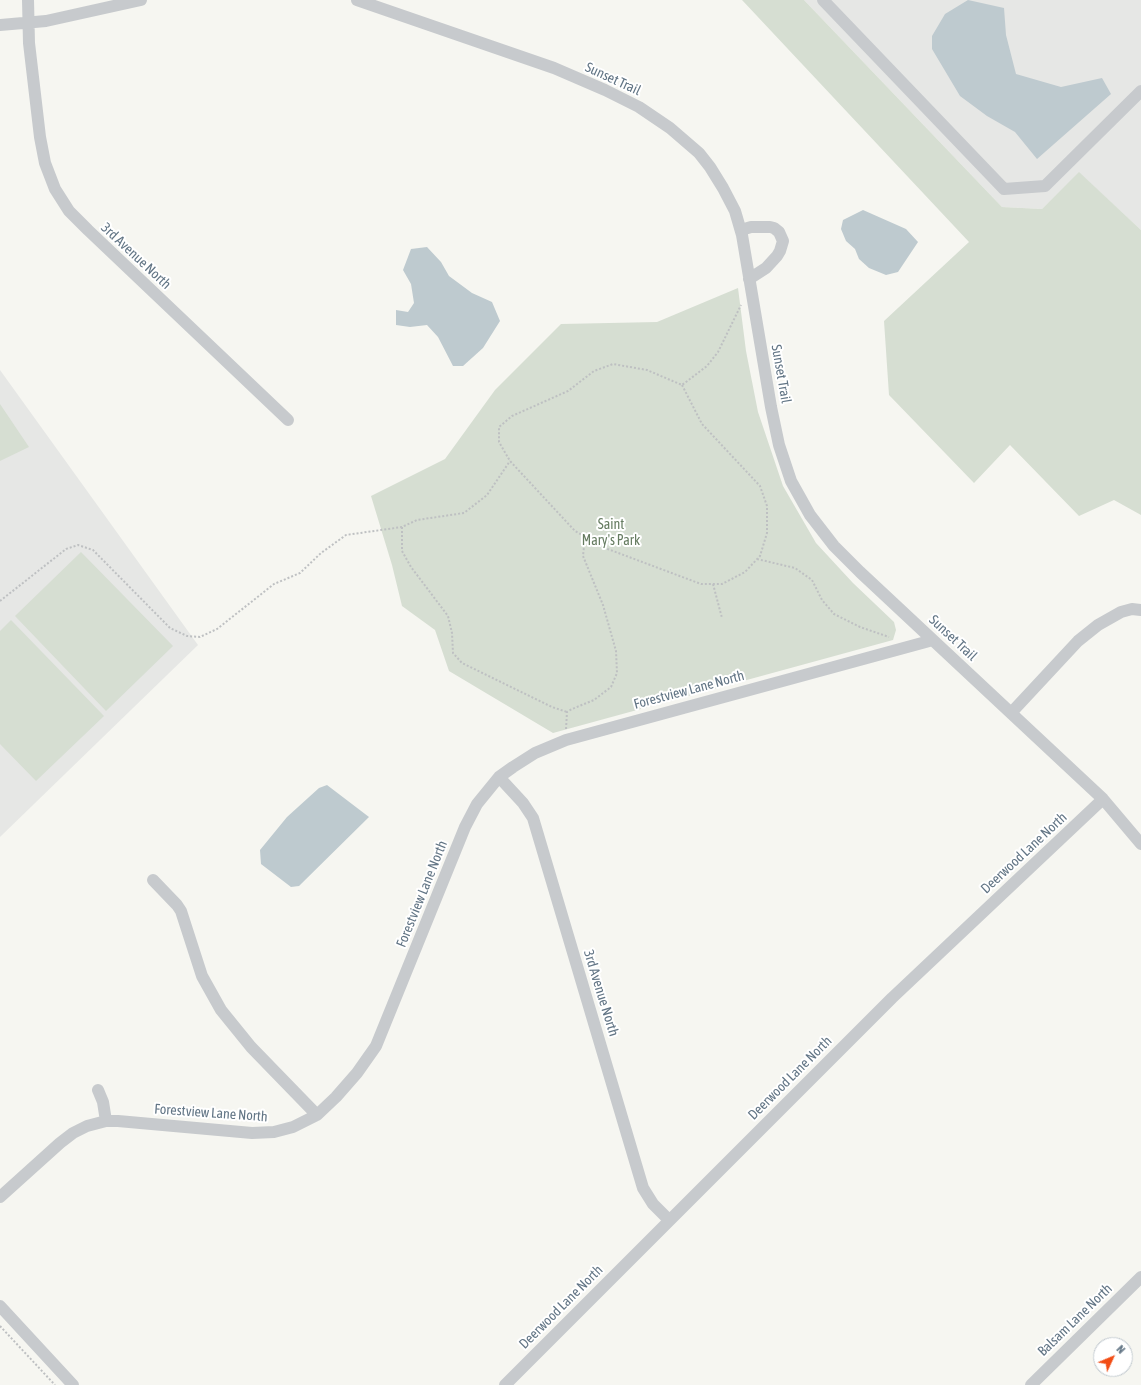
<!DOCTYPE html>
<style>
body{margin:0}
#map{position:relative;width:1141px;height:1385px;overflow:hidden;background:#f6f6f1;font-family:"Asap Condensed",sans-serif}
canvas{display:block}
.north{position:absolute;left:1093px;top:1337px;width:40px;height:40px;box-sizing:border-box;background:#fff;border:1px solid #c0c8ce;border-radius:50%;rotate:46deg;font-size:11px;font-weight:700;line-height:16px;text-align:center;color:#627585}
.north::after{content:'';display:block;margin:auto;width:14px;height:18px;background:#f24d15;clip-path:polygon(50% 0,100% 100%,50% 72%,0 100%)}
</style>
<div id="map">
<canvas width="1141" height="1385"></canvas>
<div class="north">N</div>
</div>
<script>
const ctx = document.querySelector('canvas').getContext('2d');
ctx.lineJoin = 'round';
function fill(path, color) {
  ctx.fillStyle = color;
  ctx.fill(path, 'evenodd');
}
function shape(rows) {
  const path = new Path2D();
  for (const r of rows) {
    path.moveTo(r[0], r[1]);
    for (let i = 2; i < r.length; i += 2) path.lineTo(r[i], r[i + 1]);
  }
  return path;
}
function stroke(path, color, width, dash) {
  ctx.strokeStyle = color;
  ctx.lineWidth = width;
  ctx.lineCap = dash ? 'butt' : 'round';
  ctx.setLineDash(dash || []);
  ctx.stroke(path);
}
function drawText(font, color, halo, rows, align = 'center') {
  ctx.font = font + ' "Asap Condensed",sans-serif';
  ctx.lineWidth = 4;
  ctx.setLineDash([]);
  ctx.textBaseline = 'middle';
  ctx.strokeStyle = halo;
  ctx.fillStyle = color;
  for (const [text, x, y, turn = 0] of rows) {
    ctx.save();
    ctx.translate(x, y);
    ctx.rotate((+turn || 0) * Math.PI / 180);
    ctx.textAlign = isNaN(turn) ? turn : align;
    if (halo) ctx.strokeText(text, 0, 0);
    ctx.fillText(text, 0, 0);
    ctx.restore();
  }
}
const built = shape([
 [804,0,1141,0,1141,230,1079,173,1042,209,1002,207],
 [0,370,198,645,0,837]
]);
const green = shape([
 [742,0,804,0,1002,207,1042,209,1079,172,1141,230,1141,515,1114,500,1079,516,1010,445,974,483,889,395,884,321,969,242],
 [738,288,746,351,758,412,783,486,816,543,853,583,894,622,896,630,893,640,553,733,449,671,435,630,402,606,392,565,371,496,445,459,495,390,561,324,657,322],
 [0,404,29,447,0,461],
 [81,552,173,646,106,711,15,616],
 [11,620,104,716,36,781,0,744,0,631]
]);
const water = shape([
 [968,0,1004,8,1006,35,1016,74,1061,87,1102,78,1111,94,1037,159,1015,132,987,116,960,96,932,49,932,36,945,14],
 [863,210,906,229,918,242,898,272,886,275,869,268,859,259,855,249,846,241,841,229,843,220],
 [427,247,441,262,449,276,472,293,492,302,500,321,483,348,463,366,453,366,438,337,427,325,410,327,396,325,396,310,408,312,414,303,411,284,403,270,411,249],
 [327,785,369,817,299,886,291,887,261,864,260,850,287,817,319,788]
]);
const path = shape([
 [682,385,702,424,760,486,767,506,767,533,760,556,745,572,722,584,701,584,605,548,575,531,510,461,499,442,499,427,512,416,568,391,594,371,613,364,647,370,682,385,707,366,718,352,741,305],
 [402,527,402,551,411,567,448,616,452,633,453,653,462,663,552,707,567,712],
 [757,559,795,568,812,580,822,600,834,614,860,627,889,637],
 [713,584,722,618],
 [0,601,66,549,78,545,93,550,170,628,187,636,200,637,217,629,274,584,300,573,321,553,346,535,402,527,417,520,464,513,487,495,510,461],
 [566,729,567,712,572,709,594,700,611,687,617,673,616,651,603,605,583,556,585,537],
 [0,1326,55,1385]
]);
const minor = shape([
 [28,0,29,43,40,137,45,163,55,189,69,211,88,230,288,420],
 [357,0,554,68,605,90,639,107,670,128,699,153,710,167,723,188,735,211,742,235,771,407,779,445,791,481,810,515,834,546,860,572,1103,799,1141,844],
 [823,0,1004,189,1045,186,1141,91],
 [0,25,46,21,141,0],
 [741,230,751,227,770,227,774,228,779,232,783,241,780,251,777,256,766,268,749,279],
 [1011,713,1078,641,1098,625,1121,612,1132,609,1141,610],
 [499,777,523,803,533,818,643,1188,653,1204,669,1220],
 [153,880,177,905,181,911,202,976,221,1010,251,1047,317,1115],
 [98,1090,103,1102,106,1121],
 [0,1197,60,1143,73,1133,87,1126,106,1121,118,1121,252,1133,274,1132,293,1127,317,1115,336,1097,357,1073,376,1046,465,827,477,804,499,777,513,767,535,753,566,740,933,640],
 [0,1306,73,1385],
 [505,1385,892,998,1103,799],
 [1031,1385,1141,1277]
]);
const streetNames = [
 ["Sunset Trail",613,79,25],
 ["3rd Avenue North",136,256,43],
 ["Sunset Trail",781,374,80],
 ["Sunset Trail",953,638,43],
 ["Forestview Lane North",689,690,-15],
 ["Deerwood Lane North",1024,853,-43],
 ["Forestview Lane North",422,894,-68],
 ["3rd Avenue North",601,993,73],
 ["Deerwood Lane North",790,1078,-45],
 ["Forestview Lane North",211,1113,4],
 ["Deerwood Lane North",561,1307,-45],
 ["Balsam Lane North",1075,1320,-44]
];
const parkNames = [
 ["Saint",611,525],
 ["Mary's Park",611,541]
];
fill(built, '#e6e7e5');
fill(green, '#d6ded2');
fill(water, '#becacf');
stroke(path, '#bec0c2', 2, [2, 2]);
stroke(minor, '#c7cacd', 12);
drawText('14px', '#627585', '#fff', streetNames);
drawText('14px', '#667c61', '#fff', parkNames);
</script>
